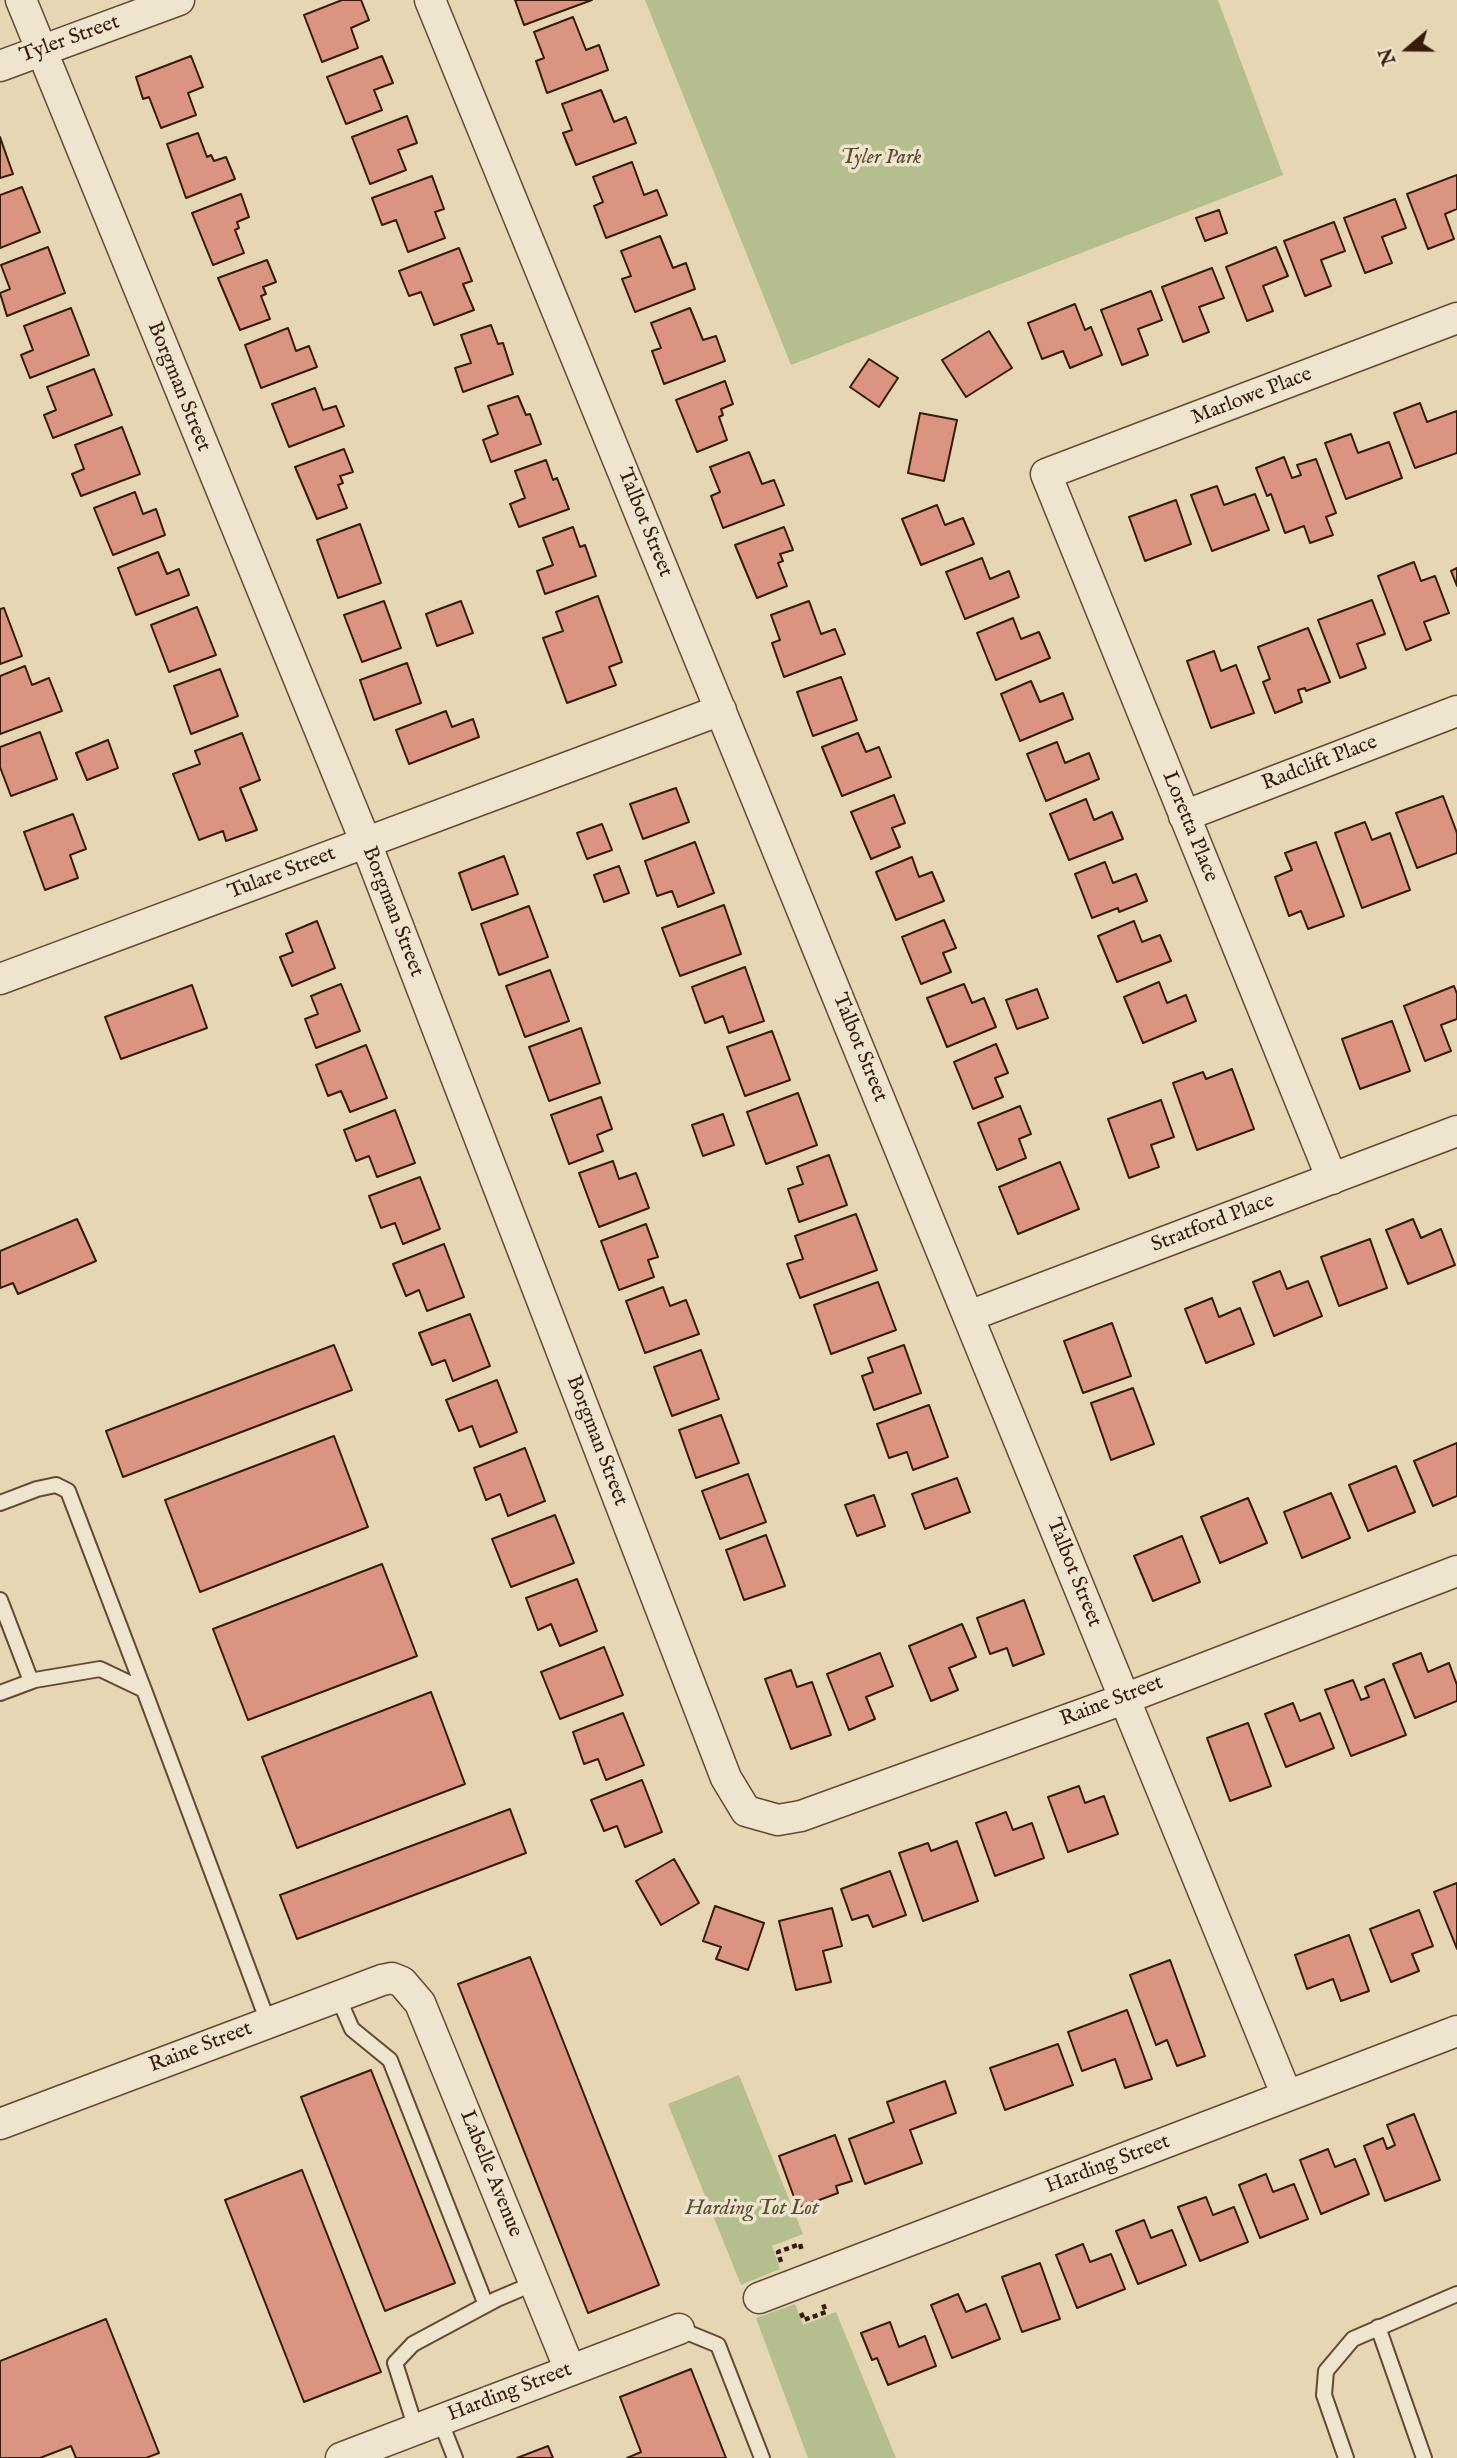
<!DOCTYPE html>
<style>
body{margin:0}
#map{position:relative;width:1457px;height:2458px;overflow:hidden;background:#e6d6b4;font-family:"IM FELL English",serif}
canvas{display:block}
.north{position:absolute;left:1373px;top:14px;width:70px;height:70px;-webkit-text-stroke:5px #efe4ce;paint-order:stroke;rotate:250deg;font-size:19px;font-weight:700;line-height:28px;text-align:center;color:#361b08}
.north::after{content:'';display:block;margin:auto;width:24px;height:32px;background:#361b08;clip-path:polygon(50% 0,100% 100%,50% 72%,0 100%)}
</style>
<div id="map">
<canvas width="1457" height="2458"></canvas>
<div class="north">N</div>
</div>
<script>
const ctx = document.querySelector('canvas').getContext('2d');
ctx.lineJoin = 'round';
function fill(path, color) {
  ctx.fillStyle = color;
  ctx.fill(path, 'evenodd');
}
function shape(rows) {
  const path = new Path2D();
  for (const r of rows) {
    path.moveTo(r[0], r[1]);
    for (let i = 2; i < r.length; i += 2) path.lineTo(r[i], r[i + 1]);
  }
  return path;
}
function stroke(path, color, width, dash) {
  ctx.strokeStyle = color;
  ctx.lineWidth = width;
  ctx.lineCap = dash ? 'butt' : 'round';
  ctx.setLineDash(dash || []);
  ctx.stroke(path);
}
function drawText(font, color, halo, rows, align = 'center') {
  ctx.font = font + ' "IM FELL English",serif';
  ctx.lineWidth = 7;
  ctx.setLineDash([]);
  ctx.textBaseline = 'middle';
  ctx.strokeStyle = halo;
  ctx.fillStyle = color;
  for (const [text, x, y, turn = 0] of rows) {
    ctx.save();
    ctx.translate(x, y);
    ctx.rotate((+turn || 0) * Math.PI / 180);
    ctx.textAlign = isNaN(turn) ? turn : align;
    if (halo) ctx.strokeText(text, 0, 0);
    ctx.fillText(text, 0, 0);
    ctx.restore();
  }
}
const green = shape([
 [645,0,1218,0,1283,175,791,365],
 [739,2075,803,2234,772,2246,780,2269,741,2285,668,2104],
 [795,2304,803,2325,836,2312,896,2458,808,2458,756,2318]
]);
const building = shape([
 [342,0,361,0,369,20,351,28,358,48,322,62,304,15,342,0],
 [515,0,592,0,524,25,515,0],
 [573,17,586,50,599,45,608,70,547,93,536,61,544,58,534,32,573,17],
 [191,56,203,87,188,93,196,115,161,128,149,97,143,99,136,77,191,56],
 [382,56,393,83,374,90,382,110,346,124,327,77,382,56],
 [601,90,614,122,626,117,636,143,576,165,563,133,572,130,562,104,601,90],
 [407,116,417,143,398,150,406,170,370,184,352,137,407,116],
 [198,133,207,157,211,155,214,161,226,157,235,179,186,198,167,144,198,133],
 [0,137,13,174,0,178,0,137],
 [632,162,644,195,657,190,667,215,606,238,594,206,603,202,593,177,632,162],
 [1457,175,1457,209,1445,214,1454,239,1428,249,1407,194,1457,175],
 [432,176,444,209,435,212,445,238,408,252,396,220,382,225,372,198,432,176],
 [22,187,40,232,0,248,0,195,22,187],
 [241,194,249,217,237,222,239,228,235,230,244,253,213,265,192,213,241,194],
 [1395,199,1406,228,1382,237,1392,263,1365,273,1344,218,1395,199],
 [1219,210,1227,233,1205,241,1196,218,1219,210],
 [1334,222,1345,251,1321,260,1331,286,1305,296,1284,241,1334,222],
 [660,236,673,268,686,263,695,289,635,312,622,279,631,276,621,251,660,236],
 [48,247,65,293,7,316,0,293,10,289,1,265,48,247],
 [1276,247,1288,276,1263,286,1273,311,1247,321,1226,267,1276,247],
 [459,248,472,281,463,284,474,310,434,325,421,292,409,296,399,271,459,248],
 [267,260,276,282,263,287,266,294,261,296,270,319,240,330,218,278,267,260],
 [1212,268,1224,298,1199,307,1209,332,1183,342,1162,287,1212,268],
 [1151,291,1162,320,1138,329,1148,355,1122,365,1101,310,1151,291],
 [1075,304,1085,330,1091,327,1102,355,1070,368,1063,351,1042,359,1028,323,1075,304],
 [71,308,89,355,30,378,21,355,33,350,24,326,71,308],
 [690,308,703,340,716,336,725,361,664,384,652,351,661,348,651,323,690,308],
 [491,325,498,344,503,343,513,374,463,392,455,368,471,363,461,335,491,325],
 [288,328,296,351,309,346,317,367,261,388,245,345,288,328],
 [989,331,1012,368,966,397,942,360,989,331],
 [869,359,898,378,879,407,850,387,869,359],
 [94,369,112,415,53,438,44,415,56,410,47,387,94,369],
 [725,381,733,404,721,409,723,415,719,417,727,440,697,452,676,400,725,381],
 [315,388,323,410,336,406,344,426,289,447,272,404,315,388],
 [518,396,526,415,530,414,541,444,491,462,483,440,498,434,488,406,518,396],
 [1420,403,1427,422,1457,411,1457,453,1415,468,1394,413,1420,403],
 [920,413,957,420,944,481,908,473,920,413],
 [122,427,140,474,81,496,72,474,84,469,75,445,122,427],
 [1351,434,1358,453,1389,442,1402,478,1346,499,1325,443,1351,434],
 [344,449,353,472,340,476,343,483,338,485,347,508,317,519,295,467,344,449],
 [749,452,762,484,774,480,784,505,723,528,711,496,720,492,710,467,749,452],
 [1284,457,1292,478,1301,475,1297,465,1316,459,1336,513,1326,517,1333,535,1310,543,1304,526,1285,533,1271,494,1267,496,1256,468,1284,457],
 [546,460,553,480,557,478,569,509,519,527,510,504,525,498,515,471,546,460],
 [1217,486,1224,505,1255,494,1269,530,1212,551,1191,495,1217,486],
 [135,492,143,514,156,509,165,535,113,555,94,508,135,492],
 [1176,500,1191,544,1145,561,1129,517,1176,500],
 [937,505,945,525,963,518,974,544,921,565,902,519,937,505],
 [360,524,381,583,338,598,317,540,360,524],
 [573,527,580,547,585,545,596,576,545,594,537,571,553,565,543,538,573,527],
 [784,527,793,550,780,554,783,561,778,563,787,586,757,598,735,545,784,527],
 [158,552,167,574,179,569,189,595,136,615,118,568,158,552],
 [982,558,990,579,1009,571,1019,597,965,619,946,572,982,558],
 [1414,562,1421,581,1435,576,1449,613,1424,622,1431,640,1406,650,1378,576,1414,562],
 [1457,568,1457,586,1451,571,1457,568],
 [598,596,622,662,609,667,616,685,567,703,543,638,563,631,556,612,598,596],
 [1372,600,1385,634,1357,644,1366,668,1340,678,1318,620,1372,600],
 [384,601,401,648,362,662,344,615,384,601],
 [461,601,473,633,437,646,426,614,461,601],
 [809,601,821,634,835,629,845,654,784,677,772,643,780,640,771,615,809,601],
 [197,607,216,655,169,672,151,625,197,607],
 [4,608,22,656,0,664,0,609,4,608],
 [1013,618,1021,639,1039,632,1050,658,996,680,977,633,1013,618],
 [1308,628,1330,682,1306,691,1305,688,1298,690,1302,702,1275,713,1263,682,1270,679,1258,647,1308,628],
 [1214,651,1221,671,1236,665,1254,713,1211,728,1187,661,1214,651],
 [407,663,421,703,374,720,360,680,407,663],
 [25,666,32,685,49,678,62,711,0,734,0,676,25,666],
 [220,669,238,716,191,734,174,686,220,669],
 [841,677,857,720,813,736,797,692,841,677],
 [1031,681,1040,702,1063,693,1073,719,1020,741,1001,694,1031,681],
 [446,711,452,727,473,719,479,737,409,764,396,730,446,711],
 [40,732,57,779,11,796,0,767,0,747,40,732],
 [242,733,260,780,240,788,257,830,226,841,223,831,199,840,173,774,200,764,195,751,242,733],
 [858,733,866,752,879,747,891,777,842,796,822,747,858,733],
 [108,740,118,768,87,780,76,753,108,740],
 [1057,742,1065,763,1089,753,1099,779,1046,801,1027,754,1057,742],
 [676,788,689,822,643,839,630,804,676,788],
 [894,795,905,823,892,828,900,847,871,859,851,812,894,795],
 [1443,796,1457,833,1457,853,1417,868,1396,813,1443,796],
 [1086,799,1094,820,1112,812,1123,839,1069,860,1050,814,1086,799],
 [73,814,86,849,70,855,78,878,45,890,24,832,73,814],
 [1365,822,1372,840,1390,833,1410,890,1362,908,1335,833,1365,822],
 [602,824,612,850,587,859,577,833,602,824],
 [695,842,714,893,678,907,672,891,657,896,645,861,695,842],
 [1316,842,1344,916,1308,929,1301,911,1289,916,1275,877,1292,870,1285,853,1316,842],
 [504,856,518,894,472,910,459,873,504,856],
 [912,857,919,877,932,872,944,901,896,920,876,872,912,857],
 [1105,862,1113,883,1136,874,1147,901,1119,912,1118,908,1092,918,1075,874,1105,862],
 [619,866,629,893,604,902,594,875,619,866],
 [724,905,741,954,680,976,662,928,724,905],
 [529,906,548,957,499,975,481,924,529,906],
 [944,920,956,948,943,953,951,972,921,984,902,937,944,920],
 [317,921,335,968,292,986,280,957,293,952,286,934,317,921],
 [1134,921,1142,942,1160,935,1171,961,1117,982,1098,936,1134,921],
 [745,967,764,1021,729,1033,723,1016,705,1023,692,987,745,967],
 [550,970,569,1021,525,1037,506,986,550,970],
 [1159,982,1167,1003,1186,995,1196,1021,1143,1043,1124,997,1159,982],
 [341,984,360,1031,316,1048,305,1019,318,1014,311,996,341,984],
 [964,984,972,1003,984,998,996,1027,947,1047,927,998,964,984],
 [192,985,207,1028,121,1059,105,1017,192,985],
 [1454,986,1457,994,1457,1019,1441,1025,1451,1051,1425,1061,1404,1006,1454,986],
 [1037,989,1048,1018,1017,1029,1006,1000,1037,989],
 [1392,1021,1410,1071,1360,1089,1342,1039,1392,1021],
 [581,1028,600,1083,549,1101,529,1047,581,1028],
 [772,1031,790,1080,745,1096,727,1047,772,1031],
 [996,1044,1008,1073,995,1078,1003,1097,973,1109,954,1062,996,1044],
 [366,1045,387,1098,350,1112,341,1091,328,1096,316,1065,366,1045],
 [1232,1069,1254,1129,1197,1150,1173,1083,1203,1072,1206,1079,1232,1069],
 [798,1093,817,1145,766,1164,747,1112,798,1093],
 [601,1097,612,1129,597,1135,603,1151,569,1164,551,1115,601,1097],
 [1161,1100,1174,1137,1151,1145,1159,1167,1129,1178,1108,1119,1161,1100],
 [1020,1106,1031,1134,1019,1139,1026,1158,997,1170,978,1123,1020,1106],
 [395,1110,415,1163,377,1177,369,1156,356,1161,344,1130,395,1110],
 [723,1114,734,1145,703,1156,692,1125,723,1114],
 [829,1155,847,1205,799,1222,788,1189,803,1184,797,1167,829,1155],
 [613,1161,619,1179,636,1173,649,1208,599,1227,579,1173,613,1161],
 [1060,1162,1079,1209,1018,1234,999,1187,1060,1162],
 [420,1177,440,1229,403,1244,395,1223,381,1228,369,1196,420,1177],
 [856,1214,877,1270,800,1298,787,1264,803,1259,795,1236,856,1214],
 [77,1219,96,1261,18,1294,13,1283,0,1288,0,1251,77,1219],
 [1413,1219,1421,1238,1441,1229,1455,1265,1408,1284,1386,1230,1413,1219],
 [646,1224,658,1257,648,1260,654,1277,619,1290,601,1241,646,1224],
 [1370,1239,1387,1288,1339,1306,1321,1257,1370,1239],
 [444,1244,464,1297,427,1311,419,1290,406,1296,393,1264,444,1244],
 [1280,1271,1287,1289,1308,1281,1322,1316,1274,1336,1253,1282,1280,1271],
 [878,1282,896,1330,831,1354,814,1305,878,1282],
 [663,1287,670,1306,686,1300,699,1334,645,1353,626,1301,663,1287],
 [1212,1298,1219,1317,1240,1308,1254,1344,1206,1363,1185,1309,1212,1298],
 [470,1314,490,1366,453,1381,445,1360,432,1365,419,1333,470,1314],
 [1112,1323,1131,1376,1083,1393,1064,1341,1112,1323],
 [334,1345,352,1390,123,1477,106,1431,334,1345],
 [904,1345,921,1393,874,1410,862,1376,873,1372,868,1358,904,1345],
 [701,1350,719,1399,672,1416,654,1367,701,1350],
 [497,1380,517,1432,480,1447,472,1426,459,1431,446,1400,497,1380],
 [1133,1388,1154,1444,1111,1460,1091,1403,1133,1388],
 [929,1405,948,1457,913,1470,907,1452,889,1458,877,1424,929,1405],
 [721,1415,739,1463,696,1478,679,1430,721,1415],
 [334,1436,368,1527,200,1592,165,1500,334,1436],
 [1457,1443,1457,1496,1433,1506,1414,1461,1457,1443],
 [525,1448,545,1501,508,1516,500,1494,486,1500,474,1468,525,1448],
 [1396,1466,1415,1512,1368,1531,1349,1485,1396,1466],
 [748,1474,766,1522,720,1539,702,1491,748,1474],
 [957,1478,970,1512,925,1529,912,1494,957,1478],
 [1331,1493,1350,1538,1302,1558,1284,1512,1331,1493],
 [874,1495,885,1526,857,1536,845,1505,874,1495],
 [1248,1498,1267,1543,1220,1563,1201,1517,1248,1498],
 [555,1515,574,1563,511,1587,492,1539,555,1515],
 [766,1535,785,1586,744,1600,726,1550,766,1535],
 [1182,1536,1200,1582,1153,1601,1134,1556,1182,1536],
 [382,1564,417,1656,248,1720,213,1629,382,1564],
 [577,1579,597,1631,560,1646,551,1624,538,1630,526,1598,577,1579],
 [1024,1600,1044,1654,1013,1666,1007,1648,990,1654,977,1618,1024,1600],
 [962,1624,976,1657,949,1668,958,1690,931,1701,909,1646,962,1624],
 [604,1647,623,1695,560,1719,541,1672,604,1647],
 [880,1653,893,1686,866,1697,875,1719,849,1730,827,1674,880,1653],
 [1421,1653,1428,1672,1449,1663,1457,1685,1457,1701,1415,1718,1393,1664,1421,1653],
 [791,1670,797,1687,812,1682,831,1735,791,1749,765,1679,791,1670],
 [1384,1679,1406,1735,1351,1756,1325,1690,1353,1680,1361,1700,1369,1697,1365,1687,1384,1679],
 [431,1692,465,1784,297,1848,262,1757,431,1692],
 [1293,1703,1300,1721,1320,1713,1334,1748,1286,1767,1265,1714,1293,1703],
 [623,1713,644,1765,606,1780,598,1759,584,1764,573,1732,623,1713],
 [1248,1723,1271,1786,1230,1801,1207,1738,1248,1723],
 [642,1780,662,1832,625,1847,617,1826,604,1831,591,1800,642,1780],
 [1079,1786,1085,1803,1104,1796,1118,1834,1068,1852,1048,1797,1079,1786],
 [510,1809,526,1853,297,1939,280,1895,510,1809],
 [1006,1812,1013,1830,1032,1823,1044,1858,995,1876,976,1823,1006,1812],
 [957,1841,978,1901,923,1921,899,1853,928,1843,931,1851,957,1841],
 [674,1859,699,1903,661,1925,636,1881,674,1859],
 [890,1871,906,1915,873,1927,868,1915,852,1920,841,1889,890,1871],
 [1457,1883,1457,1949,1434,1892,1457,1883],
 [715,1906,764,1923,748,1970,716,1959,721,1947,703,1941,715,1906],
 [832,1908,842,1946,823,1951,831,1982,796,1990,779,1921,832,1908],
 [1419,1910,1433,1946,1412,1954,1419,1971,1391,1982,1370,1929,1419,1910],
 [1349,1935,1369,1991,1341,2001,1333,1979,1307,1989,1295,1955,1349,1935],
 [530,1957,659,2285,588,2313,458,1984,530,1957],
 [1170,1960,1205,2056,1177,2066,1167,2040,1156,2045,1130,1975,1170,1960],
 [1127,2010,1152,2079,1125,2088,1115,2059,1082,2071,1068,2032,1127,2010],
 [1058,2044,1073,2085,1005,2110,990,2068,1058,2044],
 [371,2070,455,2283,385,2311,301,2097,371,2070],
 [945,2081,956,2113,910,2130,922,2163,865,2184,849,2139,894,2122,887,2102,945,2081],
 [1414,2114,1440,2180,1385,2201,1364,2146,1383,2138,1387,2149,1395,2145,1387,2125,1414,2114],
 [835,2135,852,2181,836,2186,838,2193,798,2208,779,2156,835,2135],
 [1328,2149,1335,2167,1355,2159,1369,2194,1321,2214,1300,2160,1328,2149],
 [302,2170,381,2372,304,2402,225,2200,302,2170],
 [1266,2174,1273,2192,1294,2184,1308,2219,1260,2238,1239,2185,1266,2174],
 [1206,2197,1213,2215,1234,2207,1248,2242,1200,2261,1178,2207,1206,2197],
 [1144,2220,1151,2238,1172,2230,1186,2265,1138,2284,1116,2231,1144,2220],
 [1083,2244,1090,2262,1111,2254,1125,2289,1077,2308,1056,2255,1083,2244],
 [1040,2263,1060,2319,1022,2332,1002,2277,1040,2263],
 [958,2294,966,2312,986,2304,1000,2339,952,2358,931,2305,958,2294],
 [106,2319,159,2453,146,2458,76,2458,71,2446,40,2458,0,2458,0,2361,106,2319],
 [890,2322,899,2347,925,2336,936,2366,888,2385,877,2358,872,2360,861,2333,890,2322],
 [691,2369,726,2458,627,2458,641,2452,620,2397,691,2369],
 [548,2446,553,2458,517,2458,548,2446]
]);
const path = shape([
 [781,2262,778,2252,800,2244,802,2251],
 [801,2313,804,2320,826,2312,823,2304]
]);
const service = shape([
 [0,1503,37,1489,56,1485,68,1491,144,1690],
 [0,1600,31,1681],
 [0,1693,35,1680,100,1669,144,1690,268,2022],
 [338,1997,352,2029,390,2060,486,2305],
 [1378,2327,1424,2458],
 [679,2329,718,2345,762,2458],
 [440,2420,455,2458],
 [416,2429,395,2363,413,2344,497,2299,535,2283],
 [1346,2458,1324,2395,1326,2371,1353,2339,1457,2294]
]);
const minor = shape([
 [21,0,366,843,726,1778,746,1811,778,1820,801,1816,1124,1699,1457,1571],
 [430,0,1287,2096],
 [0,66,179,0],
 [1184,816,1457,711],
 [0,979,721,710],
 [1332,1179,1046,474,1457,318],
 [969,1316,1457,1131],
 [0,2124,382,1980,392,1978,402,1982,420,2003,570,2370],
 [759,2298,1457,2031],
 [341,2458,679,2329]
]);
const streetNames = [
 ["Tyler Street",70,40,-20],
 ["Borgman Street",178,387,68],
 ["Marlowe Place",1252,397,-21],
 ["Talbot Street",644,523,68],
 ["Radclift Place",1320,764,-21],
 ["Loretta Place",1189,827,68],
 ["Tulare Street",282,874,-21],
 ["Borgman Street",392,912,69],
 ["Talbot Street",859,1048,68],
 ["Stratford Place",1213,1224,-21],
 ["Borgman Street",596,1441,69],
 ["Talbot Street",1073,1573,68],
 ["Raine Street",1112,1702,-21],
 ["Raine Street",201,2048,-21],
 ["Harding Street",1108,2165,-21],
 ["Labelle Avenue",490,2174,68],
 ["Harding Street",510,2393,-21]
];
const parkNames = [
 ["Tyler Park",881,159],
 ["Harding Tot Lot",752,2210]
];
fill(green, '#b5be8d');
fill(building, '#db9482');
stroke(building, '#361b08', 2);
stroke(service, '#624a33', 18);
stroke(minor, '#624a33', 33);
stroke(path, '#361b08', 4.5, [5, 3.5]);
stroke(service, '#efe4ce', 14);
stroke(minor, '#efe4ce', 30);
drawText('21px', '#361b08', '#efe4ce', streetNames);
drawText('italic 21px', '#5c4c30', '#efe4ce', parkNames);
</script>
